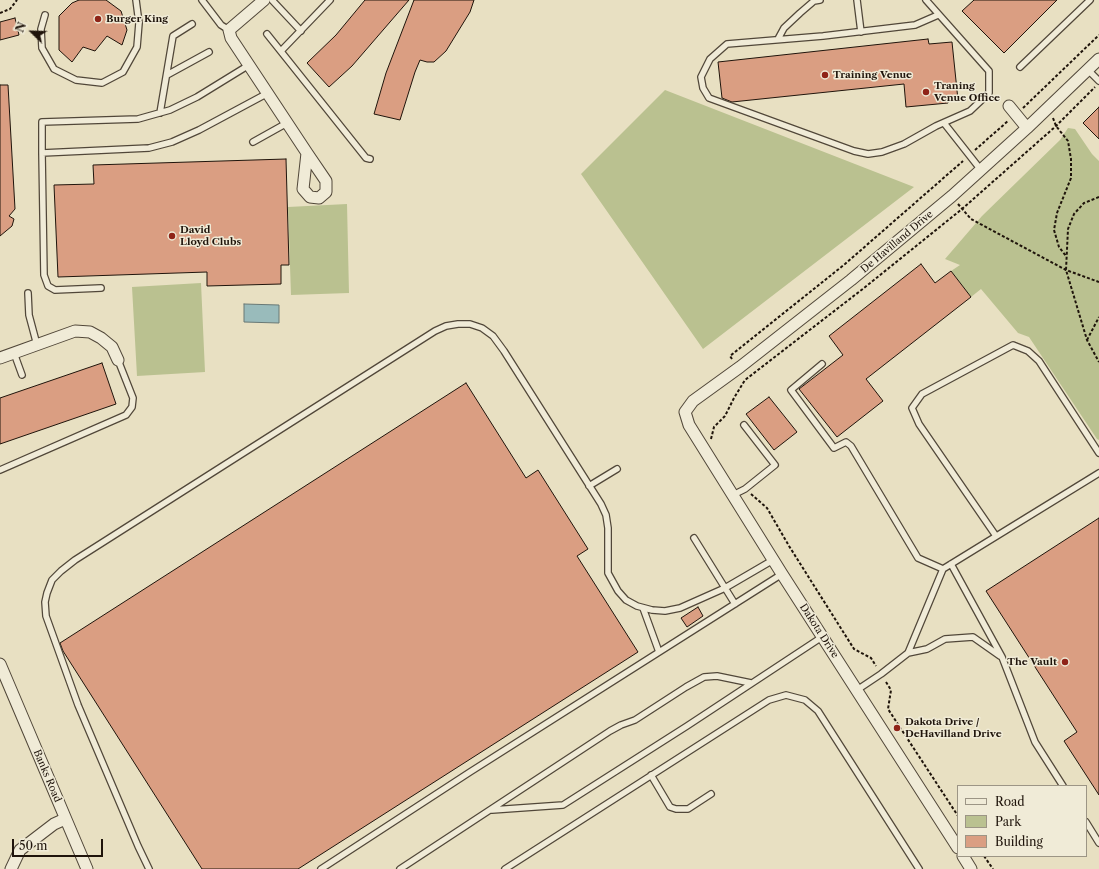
<!DOCTYPE html>
<style>
body{margin:0}
#map{position:relative;width:1099px;height:869px;overflow:hidden;background:#e8e0c2;font-family:"Libre Caslon Text",serif}
canvas{display:block}
.legend{position:absolute;left:957px;top:785px;width:130px;height:72px;box-sizing:border-box;background:#f0ebd7;border:1px solid #9c9585;margin:0;padding:5px 7px;list-style:none;font-size:12px;color:#1f140b}
.legend li{display:flex;align-items:center;gap:8px;height:20px}
.legend b{width:20px;border:1px solid #9c9585}
.north{position:absolute;left:12px;top:12px;width:40px;height:40px;-webkit-text-stroke:3px #f0ebd7;paint-order:stroke;rotate:293deg;font-size:11px;font-weight:700;line-height:16px;text-align:center;color:#1f140b}
.north::after{content:'';display:block;margin:auto;width:14px;height:18px;background:#1f140b;clip-path:polygon(50% 0,100% 100%,50% 72%,0 100%)}
.scale{position:absolute;left:12px;top:839px;width:91px;height:18px;box-sizing:border-box;border:2px solid #1f140b;border-top:0;padding-left:5px;font-size:12px;line-height:14px;white-space:nowrap;color:#1f140b;-webkit-text-stroke:3px #f0ebd7;paint-order:stroke}
</style>
<div id="map">
<canvas width="1099" height="869"></canvas>
<ul class="legend">
<li><b style="height:5px;background:#f0ebd7"></b>Road</li>
<li><b style="height:11px;background:#bac190"></b>Park</li>
<li><b style="height:11px;background:#da9e82"></b>Building</li>
</ul>
<div class="north">N</div>
<div class="scale">50 m</div>
</div>
<script>
const ctx = document.querySelector('canvas').getContext('2d');
ctx.lineJoin = 'round';
function fill(path, color) {
  ctx.fillStyle = color;
  ctx.fill(path, 'evenodd');
}
function shape(rows) {
  const path = new Path2D();
  for (const r of rows) {
    path.moveTo(r[0], r[1]);
    for (let i = 2; i < r.length; i += 2) path.lineTo(r[i], r[i + 1]);
  }
  return path;
}
function stroke(path, color, width, dash) {
  ctx.strokeStyle = color;
  ctx.lineWidth = width;
  ctx.lineCap = dash ? 'butt' : 'round';
  ctx.setLineDash(dash || []);
  ctx.stroke(path);
}
function drawText(font, color, halo, rows, align = 'center') {
  ctx.font = font + ' "Libre Caslon Text",serif';
  ctx.lineWidth = 3;
  ctx.setLineDash([]);
  ctx.textBaseline = 'middle';
  ctx.strokeStyle = halo;
  ctx.fillStyle = color;
  for (const [text, x, y, turn = 0] of rows) {
    ctx.save();
    ctx.translate(x, y);
    ctx.rotate((+turn || 0) * Math.PI / 180);
    ctx.textAlign = isNaN(turn) ? turn : align;
    if (halo) ctx.strokeText(text, 0, 0);
    ctx.fillText(text, 0, 0);
    ctx.restore();
  }
}
const green = shape([
 [665,90,914,187,703,349,581,174],
 [1068,128,1075,129,1092,154,1099,161,1099,440,1097,439,1029,337,1018,333,981,289,971,297,951,271,960,265,945,259,982,216,1060,140],
 [347,204,349,293,291,295,288,207],
 [201,283,205,372,137,376,132,287]
]);
const water = shape([
 [244,304,279,305,279,323,244,322,244,304]
]);
const building = shape([
 [79,0,106,0,121,11,127,30,122,45,107,36,95,51,83,47,72,62,59,50,59,16,72,3,79,0],
 [365,0,409,0,352,66,329,87,307,63,336,35,365,0],
 [414,0,474,0,470,12,446,51,434,62,427,62,420,60,415,72,400,120,374,114,386,73,414,0],
 [974,0,1057,0,1004,53,962,11,974,0],
 [15,18,19,35,0,40,0,22,15,18],
 [928,39,929,44,952,42,958,100,948,101,948,103,906,107,904,84,732,102,722,98,718,62,928,39],
 [0,85,8,85,15,209,9,216,14,219,12,226,0,236,0,85],
 [1099,107,1099,139,1083,123,1099,107],
 [286,159,289,265,281,265,281,284,207,286,207,272,58,277,54,185,94,184,93,165,286,159],
 [921,264,935,283,951,271,971,297,866,379,883,401,837,437,799,389,843,355,829,336,921,264],
 [102,363,116,404,0,444,0,398,102,363],
 [466,383,526,478,538,470,588,549,577,556,638,652,298,869,202,869,63,651,60,643,466,383],
 [769,397,797,432,774,450,746,414,769,397],
 [1099,518,1099,795,1064,741,1077,732,986,591,1099,518],
 [698,607,703,616,687,627,681,618,698,607]
]);
const path = shape([
 [0,13,10,9,17,0],
 [1023,108,1099,35],
 [1053,118,1056,126,1068,141,1071,159,1071,178,1057,213,1054,230,1059,247,1066,256],
 [975,150,1008,121],
 [1099,197,1084,203,1074,214,1068,229,1066,270,1087,340,1099,362],
 [958,204,971,219,1066,270,1099,282],
 [1087,340,1099,317],
 [732,359,730,356,845,264,963,161],
 [711,439,714,427,725,416,734,398,745,380,864,288,962,209,1056,126,1095,87],
 [751,494,767,508,789,546,854,649,871,658,876,666],
 [886,682,891,690,888,709,958,816],
 [984,856,993,869]
]);
const service = shape([
 [202,0,221,25,229,30],
 [272,0,301,31],
 [857,0,861,32],
 [926,0,989,71,989,93,970,111,936,126,904,144,882,152,868,154,854,151,709,98,703,88,701,77,710,59,727,44,823,36,915,25,938,15],
 [45,15,41,29,42,48,54,69,76,80,102,83,123,72,137,47,139,23,136,0],
 [267,34,366,158,370,159],
 [778,39,784,28,800,13,814,1,820,0],
 [281,51,330,0],
 [249,65,197,97,170,110,138,119,42,122,42,153,149,148,172,142,199,130,268,93],
 [1020,67,1090,0],
 [1088,70,1099,81],
 [167,75,209,52],
 [160,113,173,36,192,24],
 [944,123,981,170],
 [253,142,287,123],
 [42,153,44,275,48,286,55,290,101,288],
 [28,293,29,315,37,345],
 [14,353,22,375],
 [822,364,791,390,834,448,846,442,851,446,918,558,943,569],
 [0,470,126,415,132,407,133,398,118,360],
 [589,486,617,469],
 [733,495,745,489,775,465,744,425],
 [996,536,919,424,912,408,922,394,1013,345,1028,351,1039,361,1099,453],
 [694,538,735,604],
 [951,564,1002,657,1035,742,1063,786],
 [643,608,659,652],
 [908,653,927,649,945,639,973,637,1000,656],
 [857,690,881,674,908,653,943,569,1099,473],
 [651,775,670,807,676,809,688,809,711,794],
 [492,810,563,805,687,726,822,637],
 [1086,822,1099,843],
 [149,869,138,846,78,705,46,616,45,602,47,593,52,580,61,571,75,560,435,331,446,326,458,324,470,324,482,328,493,336,504,351,601,504,606,515,608,528,608,573,618,591,626,600,637,606,652,610,665,611,680,608,725,588,773,560],
 [321,869,470,772,782,574],
 [400,869,610,731,621,725,635,720,686,687,704,677,717,676,751,683],
 [505,869,769,700,786,695,805,700,818,711,919,869]
]);
const minor = shape([
 [264,0,229,30,231,38,307,153,326,181,326,192,319,198,310,197,303,189,307,153],
 [1009,106,1027,128],
 [0,358,75,331,90,332,101,338,112,347,118,360],
 [0,664,87,869],
 [958,848,782,574,689,425,685,412,693,401,740,367,851,280,952,196,1027,128,1099,59],
 [963,856,971,869],
 [11,869,20,850,54,824,65,819]
]);
const markers = [
 [98,19,4,"#8f2418"],
 [825,75,4,"#8f2418"],
 [926,92,4,"#8f2418"],
 [172,236,4,"#8f2418"],
 [1065,662,4,"#8f2418"],
 [897,728,4,"#8f2418"]
];
const poiNames = [
 ["Burger King",106,19],
 ["Training Venue",833,75],
 ["Traning",934,86],
 ["Venue Office",934,98],
 ["David",180,230],
 ["Lloyd Clubs",180,242],
 ["The Vault",1057,662,"right"],
 ["Dakota Drive /",905,722],
 ["DeHavilland Drive",905,734]
];
const streetNames = [
 ["De Havilland Drive",897,242,-40],
 ["Dakota Drive",819,631,57],
 ["Banks Road",47,776,67]
];
fill(green, '#bac190');
fill(water, '#9bb');
stroke(water, '#687875', 1);
fill(building, '#da9e82');
stroke(building, '#1f140b', 1);
stroke(service, '#514739', 8);
stroke(minor, '#514739', 13);
stroke(path, '#1f140b', 2, [3, 2]);
stroke(service, '#f0ebd7', 5.5);
stroke(minor, '#f0ebd7', 11);
for (const [x, y, r, color] of markers) {
  const dot = new Path2D();
  dot.arc(x, y, r, 0, 2 * Math.PI);
  ctx.fillStyle = color;
  ctx.fill(dot);
  stroke(dot, '#f0ebd7', 1.5);
}
drawText('bold 10px', '#1f140b', '#f0ebd7', poiNames, 'left');
drawText('10px', '#1f140b', '#f0ebd7', streetNames);
</script>
